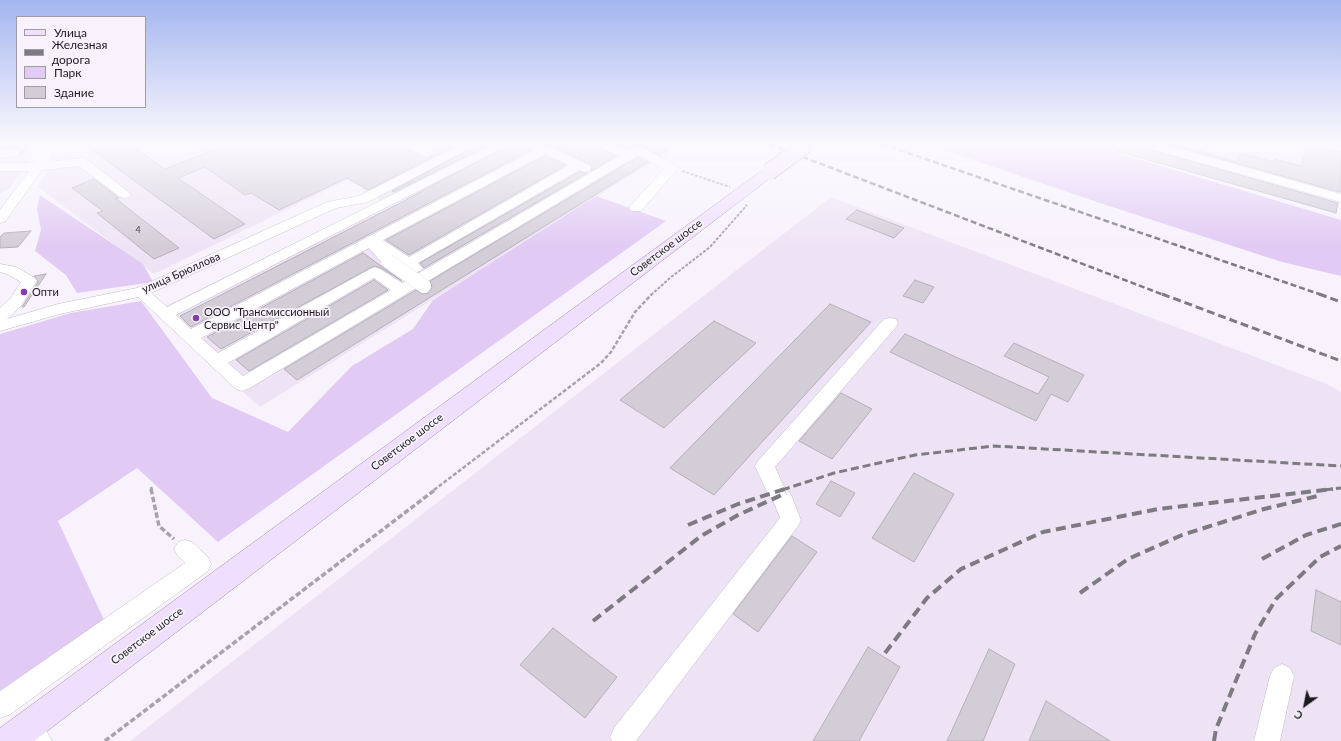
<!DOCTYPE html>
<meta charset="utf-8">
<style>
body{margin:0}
#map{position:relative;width:1341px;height:741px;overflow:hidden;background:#f7f2fc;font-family:Lato,sans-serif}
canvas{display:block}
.legend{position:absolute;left:16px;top:16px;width:130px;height:92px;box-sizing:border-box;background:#f7f2fc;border:1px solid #9f9ca3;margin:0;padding:5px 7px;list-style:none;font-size:12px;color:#1c1a1e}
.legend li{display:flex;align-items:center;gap:8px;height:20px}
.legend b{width:20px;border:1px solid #9f9ca3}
.north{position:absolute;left:1285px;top:685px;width:40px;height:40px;-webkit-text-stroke:3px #f7f2fc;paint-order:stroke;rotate:213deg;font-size:11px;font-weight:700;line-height:16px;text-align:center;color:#1c1a1e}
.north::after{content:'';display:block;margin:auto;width:14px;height:18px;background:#1c1a1e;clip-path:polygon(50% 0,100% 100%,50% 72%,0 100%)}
</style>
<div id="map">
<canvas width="1341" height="741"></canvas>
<ul class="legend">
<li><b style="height:5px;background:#efdffc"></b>Улица</li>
<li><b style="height:5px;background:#7e7a81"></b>Железная дорога</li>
<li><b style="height:11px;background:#e1caf3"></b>Парк</li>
<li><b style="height:11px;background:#d3cdd8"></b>Здание</li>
</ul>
<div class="north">С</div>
</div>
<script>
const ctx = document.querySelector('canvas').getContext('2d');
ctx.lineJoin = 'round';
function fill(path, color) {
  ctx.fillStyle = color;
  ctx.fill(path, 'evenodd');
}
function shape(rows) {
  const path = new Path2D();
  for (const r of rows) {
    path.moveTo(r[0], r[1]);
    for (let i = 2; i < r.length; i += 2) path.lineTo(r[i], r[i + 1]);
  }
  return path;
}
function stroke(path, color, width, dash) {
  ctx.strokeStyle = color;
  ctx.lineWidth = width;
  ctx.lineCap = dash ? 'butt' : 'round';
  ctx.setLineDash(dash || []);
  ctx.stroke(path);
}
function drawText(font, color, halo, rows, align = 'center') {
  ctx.font = font + ' Lato,sans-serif';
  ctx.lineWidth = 3.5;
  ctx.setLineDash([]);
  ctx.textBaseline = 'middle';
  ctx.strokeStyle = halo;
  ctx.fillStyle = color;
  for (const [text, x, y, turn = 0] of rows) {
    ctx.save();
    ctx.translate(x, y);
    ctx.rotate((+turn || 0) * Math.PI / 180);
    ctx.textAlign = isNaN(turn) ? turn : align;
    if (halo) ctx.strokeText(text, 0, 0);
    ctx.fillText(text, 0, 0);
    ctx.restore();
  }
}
const built = shape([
 [0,144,42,144,8,190,0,193],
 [64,144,422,144,154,274,38,187],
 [449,144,682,144,260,407,153,312,382,201,360,189],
 [1159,144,1341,144,1341,196],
 [831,197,1327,384,1341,392,1341,741,130,741]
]);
const green = shape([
 [926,144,1092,144,1111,151,1341,220,1341,276,1282,262,1100,203],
 [40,195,143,264,153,282,77,293,66,275,35,251,41,230,37,209],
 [596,196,666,221,218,542,137,468,58,521,105,622,0,695,0,334,71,313,141,301,212,398,288,432,352,366,413,329,433,300]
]);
const building = shape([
 [0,144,29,144,21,154,19,149,14,148,0,148,0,144],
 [84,144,129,144,165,169,229,144,293,144,302,150,315,144,398,144,427,158,458,144,368,190,347,178,279,210,251,193,245,195,205,167,178,178,245,224,214,239,84,144],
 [479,144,490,144,394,192,392,191,479,144],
 [511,144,527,144,531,150,191,327,180,316,408,199,407,199,511,144],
 [548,144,591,144,616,156,591,171,592,167,590,164,548,144],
 [617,144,677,144,660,155,642,146,634,146,627,149,617,144],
 [1107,144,1140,144,1144,148,1338,203,1336,213,1106,148,1107,144],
 [1177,144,1237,162,1239,153,1274,162,1275,159,1301,166,1308,144,1341,152,1340,192,1171,145,1177,144],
 [545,156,566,165,409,255,386,240,545,156],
 [638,157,648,162,297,380,284,369,416,290,423,294,428,293,432,287,430,281,638,157],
 [579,172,587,173,424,268,420,263,579,172],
 [94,179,119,198,116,199,179,248,154,259,97,213,103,211,72,188,94,179],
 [857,210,904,228,894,238,846,219,857,210],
 [31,231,18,247,0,248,0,237,4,233,31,231],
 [363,253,402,281,381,268,374,266,221,349,207,337,363,253],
 [46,274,24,307,22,307,38,282,34,276,46,274],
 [374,280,388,290,249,371,236,360,374,280],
 [915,280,934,287,923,303,903,296,915,280],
 [830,304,871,322,714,495,670,468,830,304],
 [714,321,756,343,664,428,620,400,714,321],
 [905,334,1038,394,1049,377,1004,356,1014,343,1084,375,1068,402,1051,394,1036,421,890,352,905,334],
 [841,393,872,409,832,459,799,441,841,393],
 [914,473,954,494,914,562,872,538,914,473],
 [831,481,855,493,840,517,816,504,831,481],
 [792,536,817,552,758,632,733,614,792,536],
 [1316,590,1341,602,1341,645,1311,631,1316,590],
 [553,628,617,677,585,718,520,665,553,628],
 [868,647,900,667,859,741,813,741,868,647],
 [989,649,1015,664,983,741,947,741,989,649],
 [1046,701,1110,741,1029,741,1046,701]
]);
const pathFar2 = shape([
 [682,171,730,187],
 [651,295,670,278,710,247,747,205]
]);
const pathFar1 = shape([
 [151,487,152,490],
 [434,490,601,363,611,352,635,312,652,294]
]);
const path = shape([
 [151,489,159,526,174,539],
 [105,741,436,489]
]);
const minor = shape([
 [49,144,61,144,48,162,82,158,86,159,131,194,130,197,125,198,120,197,79,166,42,170,5,222,0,223,0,210,29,171,0,171,0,163,35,163,49,144],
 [462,144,478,144,368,202,336,208,151,293,167,307,494,144,510,144,176,315,191,329,535,150,530,148,528,144,543,144,589,165,591,168,589,171,585,172,579,170,418,263,423,268,421,271,416,272,411,271,395,261,393,264,388,265,383,264,369,248,201,338,218,353,370,269,375,267,380,269,402,283,619,156,595,144,612,144,627,151,634,147,642,147,676,165,678,168,641,211,631,211,629,208,631,205,664,169,638,155,248,389,242,391,236,389,138,297,60,314,0,331,0,308,10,299,21,282,7,274,0,272,0,264,16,267,35,278,37,281,20,307,7,319,58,304,137,288,327,202,359,196,462,144],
 [545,154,569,165,409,257,383,240,545,154],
 [374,278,391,290,243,376,228,363,374,278],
 [1142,144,1163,144,1341,194,1341,202,1144,147,1142,144],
 [14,149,18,150,20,153,18,156,0,158,0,150,14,149],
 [890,318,896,319,898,323,896,327,775,467,783,485,791,495,801,520,798,526,636,741,612,741,610,737,614,728,780,518,773,500,769,496,755,466,758,461,884,319,890,318],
 [185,540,192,542,208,557,211,564,208,571,9,715,0,718,0,691,185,563,178,556,174,549,178,542,185,540],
 [1282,664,1290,668,1294,676,1280,741,1254,741,1270,676,1274,668,1282,664],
 [29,712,38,716,52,741,24,741,16,725,20,716,29,712]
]);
const major = shape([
 [769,167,774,169,777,172,774,175,34,741,0,741,0,728,764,169,769,167]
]);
const railFar2 = shape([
 [769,144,1164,295],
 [882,144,1322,295]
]);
const railFar1 = shape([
 [1162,294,1341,361],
 [1319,294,1341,302],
 [782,490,834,473,915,455,994,446,1341,466],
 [1324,490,1341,488]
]);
const rail = shape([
 [688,525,738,504,785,489],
 [1262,559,1306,535,1341,524],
 [1080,593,1128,559,1182,535,1264,509,1322,495],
 [593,621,701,536,738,515,786,493],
 [885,653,927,598,961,569,1043,532,1158,509,1333,489],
 [1214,741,1216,729,1255,634,1276,599,1320,557,1341,546]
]);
const minorBridge = shape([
 [388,261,424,286]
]);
const majorBridge = shape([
 [769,172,807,144]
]);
const markers = [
 [24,292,4,"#833bae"],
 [196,318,4,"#833bae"]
];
const numberNames = [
 ["4",138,230]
];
const streetNames = [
 ["Советское шоссе",666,248,-37],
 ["улица Брюллова",181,273,-24],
 ["Советское шоссе",407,442,-37],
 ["Советское шоссе",147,636,-37]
];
const poiNames = [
 ["Опти",32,292],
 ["ООО \"Трансмиссионный",204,312],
 ["Сервис Центр\"",204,325]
];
fill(built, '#ede3f5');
fill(green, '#e1caf3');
fill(building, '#d3cdd8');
stroke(building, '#b6b0ba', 1);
stroke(minor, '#c3bdc7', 1);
stroke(major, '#9f8cad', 1);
stroke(pathFar2, '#a7a3ab', 2, [3, 1.5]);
stroke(pathFar1, '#a7a3ab', 2.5, [4, 2]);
stroke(path, '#a7a3ab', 3.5, [5.5, 2.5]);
fill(minor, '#fff');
fill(major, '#efdffc');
stroke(railFar2, '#7e7a81', 2.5, [6, 3]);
stroke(railFar1, '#7e7a81', 3, [8, 4]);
stroke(rail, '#7e7a81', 4, [10, 5.5]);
stroke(minorBridge, '#c3bdc7', 14, []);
stroke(majorBridge, '#9f8cad', 18, []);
stroke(minorBridge, '#fff', 14);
stroke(majorBridge, '#efdffc', 16);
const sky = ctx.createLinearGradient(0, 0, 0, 248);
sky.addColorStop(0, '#a4b6f0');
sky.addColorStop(0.58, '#fbf9fe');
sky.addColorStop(1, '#fbf9fe00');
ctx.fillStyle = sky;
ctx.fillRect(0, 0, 1341, 248);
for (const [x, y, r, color] of markers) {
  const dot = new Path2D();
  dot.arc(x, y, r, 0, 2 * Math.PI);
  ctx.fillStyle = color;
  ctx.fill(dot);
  stroke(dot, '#f7f2fc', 1.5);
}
drawText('9px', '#4a474c', null, numberNames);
drawText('11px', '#1c1a1e', '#f7f2fc', streetNames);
drawText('11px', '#1c1a1e', '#f7f2fc', poiNames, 'left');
</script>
